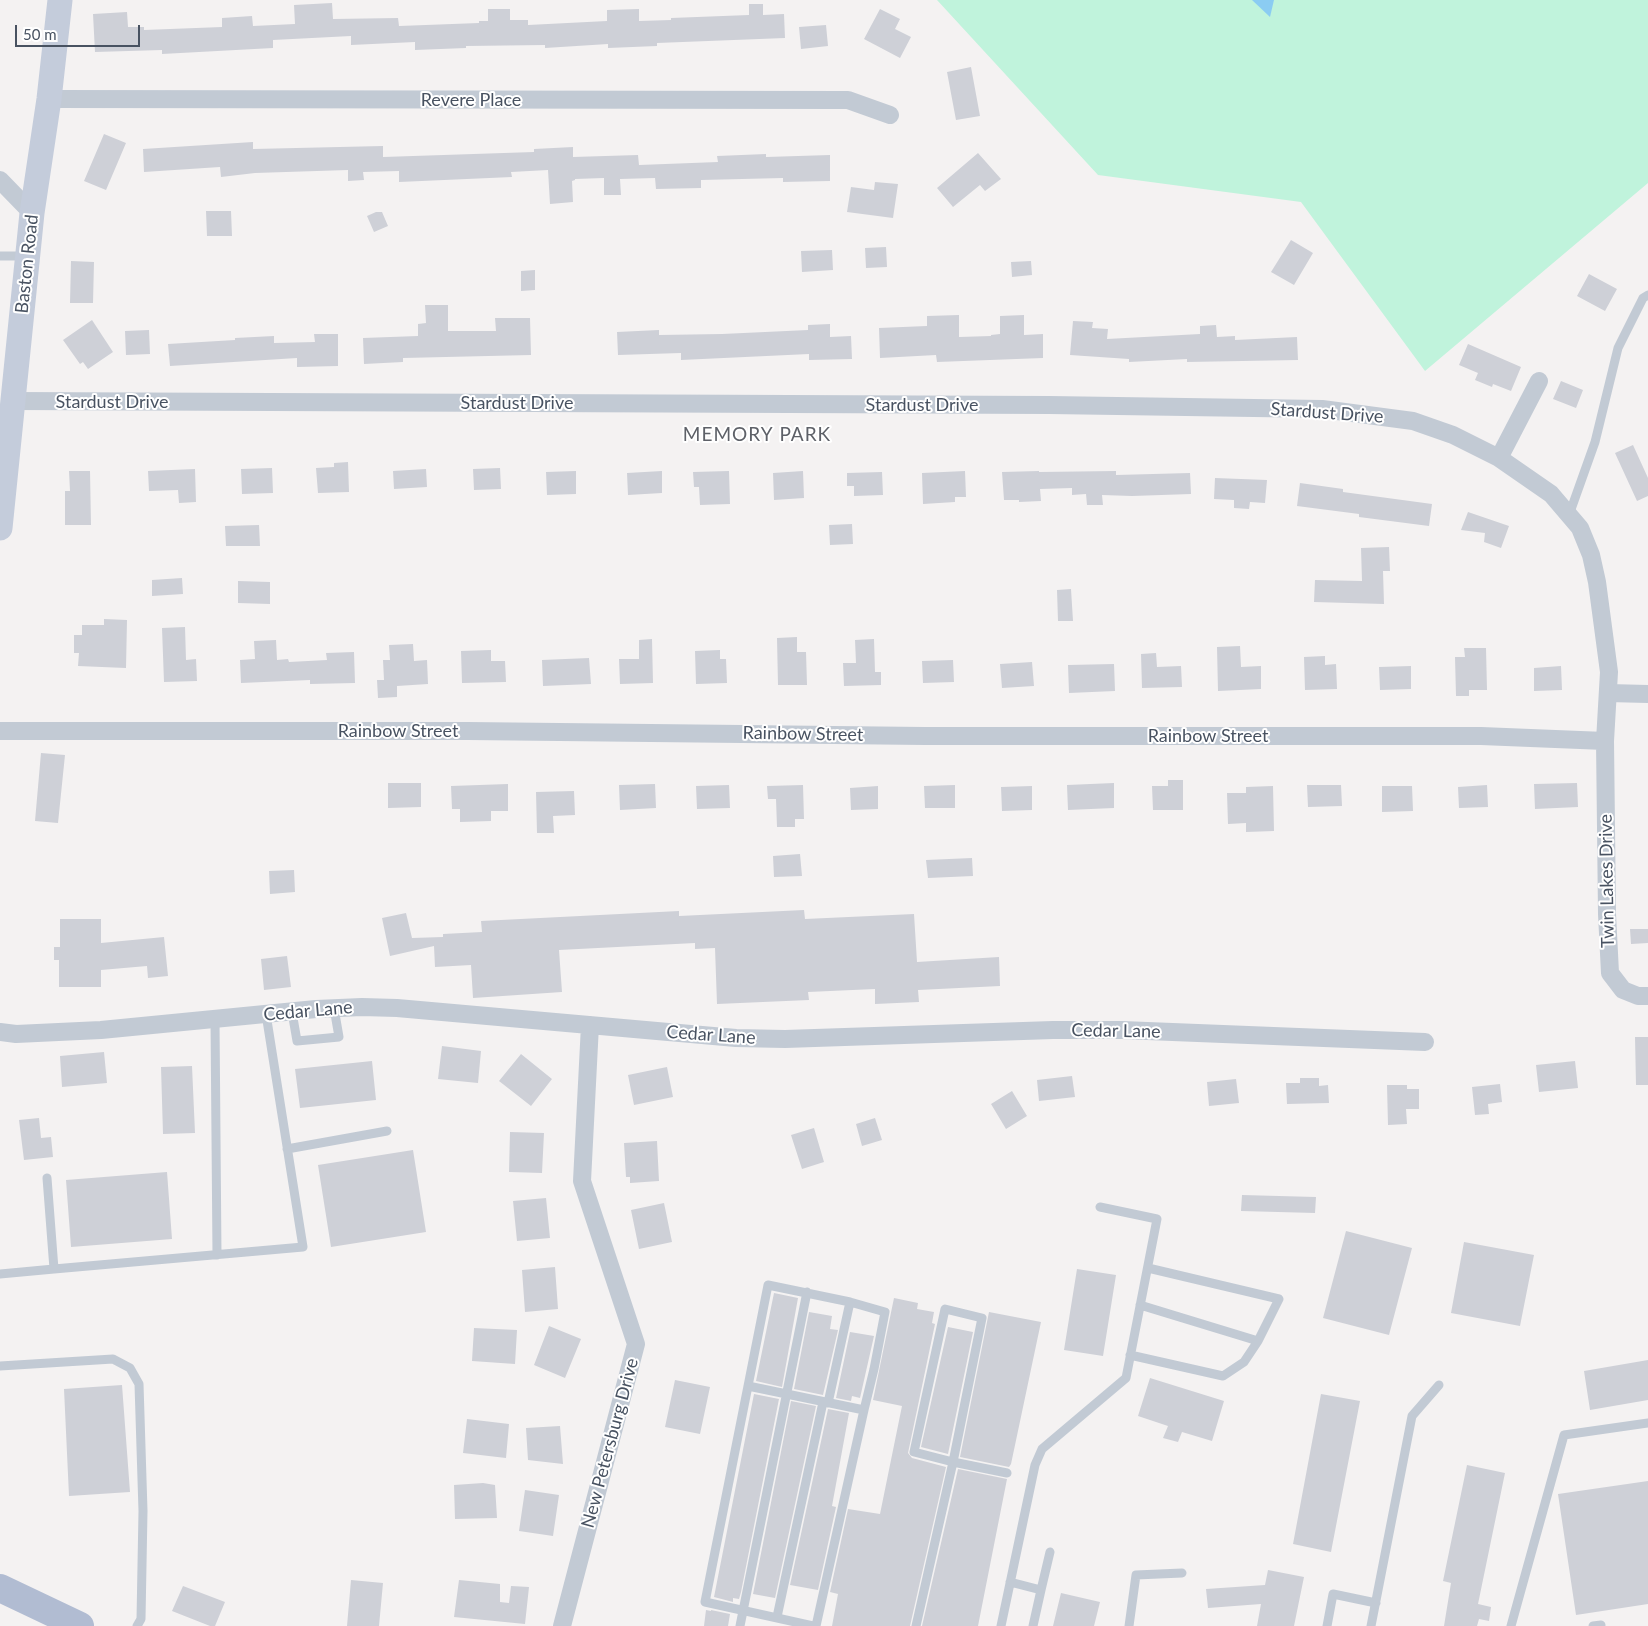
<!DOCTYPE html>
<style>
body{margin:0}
#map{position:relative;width:1648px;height:1626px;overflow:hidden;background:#f4f2f2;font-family:Lato,sans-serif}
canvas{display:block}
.scale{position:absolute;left:15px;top:25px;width:125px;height:22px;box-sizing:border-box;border:2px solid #485261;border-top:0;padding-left:6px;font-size:15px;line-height:18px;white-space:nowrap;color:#485261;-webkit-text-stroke:4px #fff;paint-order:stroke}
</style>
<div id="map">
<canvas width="1648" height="1626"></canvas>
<div class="scale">50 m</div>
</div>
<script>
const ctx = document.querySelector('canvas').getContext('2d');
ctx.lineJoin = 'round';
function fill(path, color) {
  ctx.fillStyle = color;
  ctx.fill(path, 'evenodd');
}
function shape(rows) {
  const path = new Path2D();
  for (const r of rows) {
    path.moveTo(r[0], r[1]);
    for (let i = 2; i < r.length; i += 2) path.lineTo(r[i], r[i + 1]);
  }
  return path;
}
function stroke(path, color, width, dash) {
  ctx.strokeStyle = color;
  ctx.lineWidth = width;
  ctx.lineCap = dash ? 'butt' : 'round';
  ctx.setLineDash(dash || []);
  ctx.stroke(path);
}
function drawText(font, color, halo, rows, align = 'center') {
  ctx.font = font + ' Lato,sans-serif';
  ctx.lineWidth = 4;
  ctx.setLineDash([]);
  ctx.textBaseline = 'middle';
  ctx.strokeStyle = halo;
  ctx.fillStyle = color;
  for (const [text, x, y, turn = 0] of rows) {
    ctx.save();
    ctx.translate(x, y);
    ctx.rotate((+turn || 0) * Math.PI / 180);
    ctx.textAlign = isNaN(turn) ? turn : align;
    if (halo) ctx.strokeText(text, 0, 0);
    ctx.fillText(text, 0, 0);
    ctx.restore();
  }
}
const green = shape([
 [937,0,1648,0,1648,183,1425,371,1301,202,1098,175]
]);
const water = shape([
 [1252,0,1274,0,1270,17]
]);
const building = shape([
 [332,3,333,19,398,18,399,26,479,23,479,21,488,21,488,9,510,9,510,20,528,20,528,25,607,21,607,10,639,9,639,21,671,20,671,18,749,15,749,4,763,4,763,15,784,14,785,38,657,43,657,46,608,48,608,44,545,48,545,45,466,46,466,48,415,50,415,42,351,45,351,36,273,40,273,48,162,54,162,50,95,52,93,14,127,12,128,27,144,27,144,30,222,27,222,18,252,16,253,26,295,24,294,5],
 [880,9,900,19,895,29,911,37,900,58,864,39],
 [826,25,828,46,801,49,799,27],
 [971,67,980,116,956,120,947,72],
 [104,134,126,143,106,190,84,181],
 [253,142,253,149,383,146,383,157,534,152,534,149,573,147,573,157,638,155,639,165,718,162,717,156,766,154,766,157,830,155,830,181,783,182,783,178,701,180,701,188,656,189,655,178,620,179,621,195,604,195,604,178,575,179,575,180,572,181,573,202,550,204,548,170,511,172,512,177,399,182,399,171,363,172,364,180,348,181,348,170,255,173,221,177,220,167,144,172,143,149],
 [978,153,1001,179,985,191,980,185,953,207,937,188],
 [875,182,898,184,893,218,847,212,851,187,874,190],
 [206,211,231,211,232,236,207,236],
 [376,212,382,212,388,226,374,232,367,216],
 [1291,240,1313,253,1294,285,1271,272],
 [886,247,887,267,866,268,865,248],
 [832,250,833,270,802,272,801,251],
 [71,261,94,262,93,303,70,303],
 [1031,261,1032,275,1012,277,1011,262],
 [535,270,535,290,521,291,521,271],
 [1589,274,1617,289,1605,311,1577,296],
 [425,305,448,305,448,331,496,331,495,318,530,318,531,355,403,358,403,362,364,364,363,338,418,336,418,324,426,323],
 [959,315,959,337,991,336,991,335,1000,334,1000,316,1024,315,1024,335,1043,334,1043,358,937,362,936,355,880,358,879,328,927,326,927,316],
 [92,320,113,352,88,369,83,362,80,364,63,340],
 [1073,321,1093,322,1092,328,1108,329,1107,339,1200,334,1200,326,1216,325,1217,337,1235,336,1235,340,1297,337,1298,360,1187,362,1187,359,1129,362,1129,359,1070,355],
 [830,324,830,337,851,336,852,359,809,360,809,354,681,360,681,353,618,355,617,332,659,330,659,335,722,334,808,330,808,325],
 [149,330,150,354,126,355,125,331],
 [314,334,338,334,338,366,297,367,297,358,170,366,168,344,235,340,235,338,274,336,274,343,315,342],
 [1468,344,1521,367,1511,391,1493,384,1492,387,1475,380,1478,373,1459,365],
 [1561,381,1583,390,1576,408,1553,399],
 [1633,445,1648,478,1648,496,1637,501,1615,453],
 [348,462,349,492,318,493,316,468,334,467,334,463],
 [272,468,273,493,242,494,241,469],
 [500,468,501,489,474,490,473,469],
 [195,469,196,502,179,503,178,490,149,491,148,471],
 [426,469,427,487,394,489,393,471],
 [69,471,90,471,91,525,65,525,65,491,70,491],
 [576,471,576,494,547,495,546,472],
 [662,471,662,493,628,495,627,473],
 [729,471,730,504,700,505,699,487,694,487,693,472],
 [803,471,804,498,774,500,773,473],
 [965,471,966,497,955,497,955,502,923,504,922,473],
 [1039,471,1039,472,1116,471,1116,475,1190,473,1191,494,1132,496,1102,495,1103,505,1087,505,1086,494,1072,495,1072,488,1040,489,1041,501,1019,502,1019,500,1004,500,1002,472],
 [882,472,883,495,854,496,854,486,847,486,847,473],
 [1215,478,1267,480,1265,503,1250,502,1249,509,1234,508,1234,500,1214,499],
 [1300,483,1343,489,1343,492,1432,504,1429,526,1359,517,1359,514,1297,506],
 [1468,512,1509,526,1501,548,1484,542,1485,533,1461,530],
 [852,524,853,544,830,545,829,525],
 [259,525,260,546,226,546,225,526],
 [1389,547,1390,571,1383,571,1384,604,1314,602,1315,580,1362,581,1361,548],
 [182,578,183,594,152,596,152,580],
 [238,581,270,582,270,604,238,603],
 [1071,589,1073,621,1058,621,1057,590],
 [104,619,127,620,126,668,78,666,79,653,74,653,74,635,82,635,82,625,104,625],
 [185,627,186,660,196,659,197,681,164,682,162,628],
 [797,637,797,652,806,652,807,685,778,685,777,638],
 [652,639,653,683,620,684,619,659,639,659,639,640],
 [874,639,875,672,881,672,881,685,844,686,843,663,856,663,855,640],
 [276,640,277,660,288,659,289,662,327,660,326,653,354,652,355,683,310,684,310,680,241,683,240,660,255,659,254,641],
 [413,644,414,661,427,660,428,684,397,686,397,697,378,698,377,680,384,680,383,660,390,660,389,645],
 [1240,646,1241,667,1261,666,1261,689,1218,691,1217,647],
 [1464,648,1486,648,1487,690,1469,690,1469,696,1456,696,1455,657,1465,657],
 [491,650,491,661,505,661,506,682,462,683,461,651],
 [720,650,720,659,726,659,727,683,696,684,695,651],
 [1156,653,1157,667,1181,666,1182,687,1142,688,1141,654],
 [1325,656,1325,665,1336,664,1337,689,1305,690,1304,657],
 [589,658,591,684,543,686,542,660],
 [953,660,954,682,923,683,922,661],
 [1032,662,1034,686,1002,688,1000,664],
 [1114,664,1115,691,1069,693,1068,665],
 [1411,666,1411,689,1380,690,1379,667],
 [1561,666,1562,690,1534,691,1534,668],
 [41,753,65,755,58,823,35,821],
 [1168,780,1183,780,1183,810,1153,810,1152,786,1168,786],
 [388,783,421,783,421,807,388,808],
 [1114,783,1114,808,1068,810,1067,785],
 [1577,783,1578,807,1535,809,1534,784],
 [508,784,508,811,491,811,491,821,460,822,460,809,452,809,451,786],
 [655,784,656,808,620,810,619,785],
 [729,785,730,808,697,809,696,786],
 [803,785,804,819,795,819,795,827,777,827,776,799,768,799,767,786],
 [955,785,955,808,925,808,924,786],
 [1307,785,1341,785,1342,806,1308,807],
 [1487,785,1488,807,1459,808,1458,787],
 [878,786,878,809,851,810,850,788],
 [1032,786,1032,810,1002,811,1001,787],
 [1273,786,1274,831,1246,832,1246,823,1228,824,1227,793,1246,793,1246,787],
 [1382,786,1412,786,1413,811,1382,812],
 [574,791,575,815,553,816,554,833,537,833,536,792],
 [800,854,802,876,774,877,773,856],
 [972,858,973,876,928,878,926,860],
 [294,870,295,892,270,894,269,871],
 [804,910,805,919,914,914,917,962,999,957,1000,986,918,990,919,1002,875,1004,875,989,808,992,809,1000,717,1004,715,948,695,949,695,943,559,950,562,992,473,998,471,965,435,967,434,946,390,956,382,918,406,913,412,938,443,937,443,934,482,932,481,921,679,911,679,916],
 [60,919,101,919,101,943,164,937,168,976,148,978,147,966,101,970,101,987,59,987,59,960,54,960,54,947,60,947],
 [1630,929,1648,929,1648,943,1631,944],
 [287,956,291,987,264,990,261,959],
 [1635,1037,1648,1037,1648,1085,1636,1085],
 [442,1046,481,1051,478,1083,438,1079],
 [104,1052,107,1083,62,1087,60,1056],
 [521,1054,552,1079,531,1106,499,1081],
 [372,1061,376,1100,300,1108,295,1069],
 [1575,1061,1578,1088,1539,1092,1536,1065],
 [192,1066,195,1133,163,1134,161,1067],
 [667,1067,673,1097,634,1105,628,1075],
 [1072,1076,1075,1097,1039,1101,1037,1080],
 [1300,1078,1319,1078,1319,1086,1328,1085,1329,1103,1287,1104,1286,1083,1300,1083],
 [1236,1079,1239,1103,1209,1106,1207,1082],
 [1500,1084,1502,1102,1488,1104,1489,1114,1475,1115,1472,1087],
 [1387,1085,1407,1085,1407,1089,1419,1089,1419,1109,1406,1109,1407,1124,1388,1125],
 [1012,1091,1027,1116,1006,1129,991,1104],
 [39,1118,41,1138,51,1137,53,1157,24,1160,19,1120],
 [875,1118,882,1140,862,1146,856,1124],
 [814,1128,824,1162,802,1169,791,1135],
 [510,1132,544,1133,542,1173,509,1172],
 [657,1141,659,1181,630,1183,630,1177,626,1177,624,1143],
 [413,1150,426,1232,331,1247,318,1165],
 [167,1172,172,1239,71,1247,66,1180],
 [1242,1195,1316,1197,1315,1213,1241,1211],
 [546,1198,550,1238,517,1241,513,1201],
 [664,1203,672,1242,639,1249,631,1210],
 [1346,1231,1412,1248,1389,1335,1323,1318],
 [1464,1242,1534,1255,1520,1326,1451,1313],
 [555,1267,558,1309,525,1312,522,1270],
 [1077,1269,1116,1275,1103,1356,1064,1350],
 [774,1293,798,1298,782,1387,756,1381],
 [894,1298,918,1303,917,1309,934,1312,932,1323,935,1324,908,1453,912,1458,946,1467,910,1626,832,1626,838,1594,830,1592,848,1509,880,1514,902,1406,873,1400],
 [809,1312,832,1316,830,1329,838,1330,823,1395,794,1389],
 [989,1312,1041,1322,1011,1464,1009,1467,960,1457],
 [549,1326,581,1339,565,1378,534,1365],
 [948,1327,973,1332,948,1454,921,1447],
 [474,1328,517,1330,515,1364,472,1361],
 [850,1332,874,1336,860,1398,852,1396,851,1401,836,1398],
 [1648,1360,1648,1400,1590,1410,1584,1371],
 [1150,1378,1224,1401,1212,1441,1182,1432,1178,1442,1163,1438,1168,1426,1138,1416],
 [675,1380,710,1387,700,1434,665,1427],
 [122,1385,130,1492,69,1496,64,1389],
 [754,1394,779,1399,741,1592,739,1599,733,1598,733,1602,714,1597],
 [1321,1394,1360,1401,1331,1552,1293,1544],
 [791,1401,816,1406,775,1598,753,1594],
 [828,1409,849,1413,832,1506,836,1507,818,1590,790,1585],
 [467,1419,509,1424,506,1458,463,1453],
 [560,1426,563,1464,528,1460,526,1428],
 [1467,1465,1505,1473,1478,1604,1491,1607,1489,1621,1479,1619,1477,1626,1444,1626,1451,1583,1443,1581],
 [958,1469,1007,1479,978,1626,922,1626],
 [1648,1481,1648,1604,1576,1615,1558,1494],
 [483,1483,495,1485,497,1518,455,1519,454,1485],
 [525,1490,559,1495,553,1536,519,1531],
 [1268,1570,1304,1577,1294,1626,1257,1626,1261,1604,1208,1608,1206,1589,1265,1585],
 [351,1580,383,1583,379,1626,347,1626],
 [459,1580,500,1584,500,1602,509,1603,511,1586,529,1587,525,1624,454,1617],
 [183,1586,225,1602,215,1626,210,1626,172,1611],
 [1061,1593,1100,1602,1094,1626,1053,1626],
 [706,1610,711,1611,711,1610,730,1614,728,1626,704,1626]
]);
const lane = shape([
 [0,256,27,256],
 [1569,515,1595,442,1618,348,1643,298,1648,295],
 [292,1012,297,1041,339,1037,334,1008],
 [215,1020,217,1255],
 [287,1149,387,1131],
 [1148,1268,1279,1299,1258,1341],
 [54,1269,303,1247,266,1014],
 [0,1274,54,1269,47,1178],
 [1130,1355,1223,1376,1244,1362,1258,1341,1140,1305],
 [0,1366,113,1359,130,1368,139,1384,143,1511,141,1619,137,1626],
 [748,1386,864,1410,874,1369,885,1312,850,1302,768,1285,748,1386,705,1602,813,1626],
 [828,1403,850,1302],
 [1010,1582,1041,1590,1033,1626],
 [1041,1590,1050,1552],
 [777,1617,823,1402],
 [740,1626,807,1292],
 [816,1626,864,1410],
 [916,1626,953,1462,982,1318,945,1309,914,1452,953,1462,1007,1473],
 [1001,1626,1035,1465,1042,1449,1126,1378,1157,1219,1100,1207],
 [1129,1626,1136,1575,1182,1573],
 [1327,1626,1333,1594,1376,1603],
 [1371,1626,1412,1416,1439,1385],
 [1511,1626,1564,1435,1648,1423],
 [1593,1626,1601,1625]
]);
const street = shape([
 [49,99,848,100,890,115],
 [0,180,32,213],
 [12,401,1049,405,1322,409,1413,421,1453,435,1499,458,1551,494,1580,528,1591,555,1597,582,1609,672,1605,741,1607,914,1610,973,1623,990,1638,996,1648,996],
 [1499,458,1539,381],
 [1608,693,1648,694],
 [0,731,468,731,925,736,1481,736,1605,741],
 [0,1032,16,1034,101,1030,316,1009,362,1007,397,1008,736,1038,785,1039,1053,1030,1122,1030,1425,1042],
 [562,1626,636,1344,582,1181,590,1025]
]);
const secondary = shape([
 [0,528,32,213,49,99,60,0]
]);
const primary = shape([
 [0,1588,80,1626]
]);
const streetNames = [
 ["Revere Place",471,100],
 ["Baston Road",27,264,-84],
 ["Stardust Drive",112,402],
 ["Stardust Drive",517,403],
 ["Stardust Drive",922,405],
 ["Stardust Drive",1327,413,4],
 ["Rainbow Street",398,731],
 ["Rainbow Street",803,734,1],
 ["Rainbow Street",1208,736],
 ["Twin Lakes Drive",1607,881,-91],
 ["Cedar Lane",308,1011,-5],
 ["Cedar Lane",1116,1031,1],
 ["Cedar Lane",711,1035,4],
 ["New Petersburg Drive",610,1443,-75]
];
const neighbourhoodNames = [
 ["MEMORY PARK",757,435]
];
fill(green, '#c0f3dc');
fill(water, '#8bccf2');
fill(building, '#ced0d7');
stroke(lane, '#c2cad4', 9);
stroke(street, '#c2cad4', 18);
stroke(secondary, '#c4ccdb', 25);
stroke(primary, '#b1bcd2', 28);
drawText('18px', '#485261', '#fff', streetNames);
ctx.letterSpacing = '1px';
drawText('19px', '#5e6168', '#fff', neighbourhoodNames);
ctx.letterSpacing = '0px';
</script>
